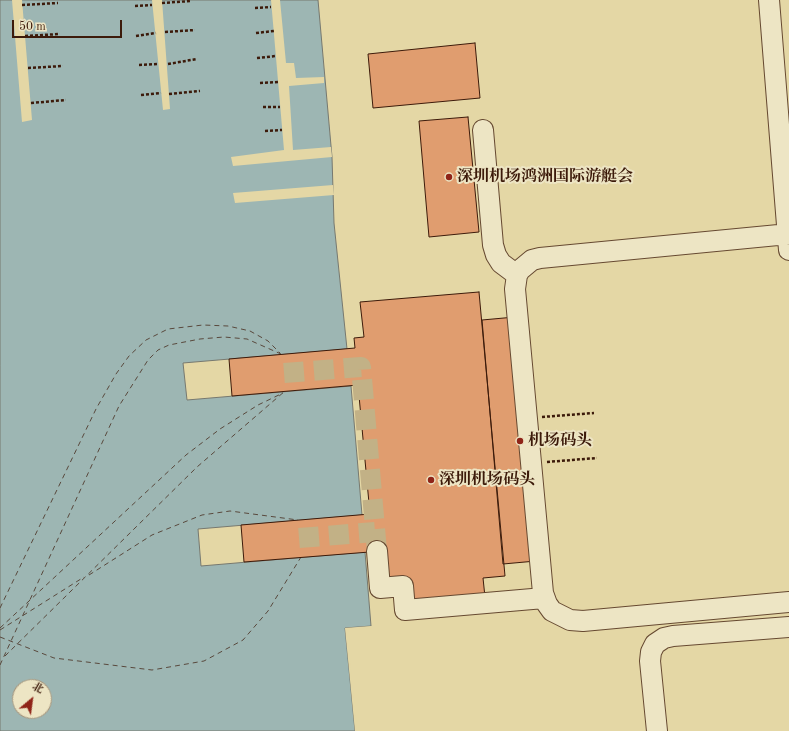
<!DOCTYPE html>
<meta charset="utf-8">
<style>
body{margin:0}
#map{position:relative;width:789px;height:731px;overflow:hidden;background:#e4d7a5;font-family:"Old Standard TT","Noto Serif SC",serif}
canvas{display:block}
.north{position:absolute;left:12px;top:679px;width:40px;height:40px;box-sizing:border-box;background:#ede5c4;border:1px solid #a6947a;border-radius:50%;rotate:29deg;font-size:11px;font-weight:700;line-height:16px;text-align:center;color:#3c1a0a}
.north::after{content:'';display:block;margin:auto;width:14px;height:18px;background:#8f2418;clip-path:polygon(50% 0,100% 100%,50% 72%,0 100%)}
.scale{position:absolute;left:12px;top:20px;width:110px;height:18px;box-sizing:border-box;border:2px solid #3c1a0a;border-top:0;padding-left:5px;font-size:12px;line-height:14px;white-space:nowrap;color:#3c1a0a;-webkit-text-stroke:3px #ede5c4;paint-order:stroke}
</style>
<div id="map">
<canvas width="789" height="731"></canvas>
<div class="north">北</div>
<div class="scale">50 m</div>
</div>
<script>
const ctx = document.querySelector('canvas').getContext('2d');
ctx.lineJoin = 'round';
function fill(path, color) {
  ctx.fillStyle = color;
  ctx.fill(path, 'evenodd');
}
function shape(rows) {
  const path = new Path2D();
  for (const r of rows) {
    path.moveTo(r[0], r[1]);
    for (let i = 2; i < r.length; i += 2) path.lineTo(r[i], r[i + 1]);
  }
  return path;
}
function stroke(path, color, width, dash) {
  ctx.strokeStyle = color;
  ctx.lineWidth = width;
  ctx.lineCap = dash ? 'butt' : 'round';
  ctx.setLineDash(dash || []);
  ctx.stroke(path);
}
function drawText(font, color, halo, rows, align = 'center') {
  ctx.font = font + ' "Old Standard TT","Noto Serif SC",serif';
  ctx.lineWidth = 4;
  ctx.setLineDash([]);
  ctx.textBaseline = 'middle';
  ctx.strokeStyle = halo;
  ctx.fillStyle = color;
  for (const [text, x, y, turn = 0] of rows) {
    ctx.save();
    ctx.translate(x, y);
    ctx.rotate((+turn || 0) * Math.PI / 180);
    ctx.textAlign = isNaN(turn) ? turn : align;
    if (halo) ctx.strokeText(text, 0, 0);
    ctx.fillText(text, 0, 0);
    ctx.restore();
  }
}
const water = shape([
 [0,0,318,0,332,157,334,223,347,349,183,363,187,400,351,386,362,515,198,529,201,566,365,552,371,626,345,628,355,731,0,731,0,0],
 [20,687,44,687,44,711,20,711,20,687]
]);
const pier = shape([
 [12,0,22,0,32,120,22,122],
 [152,0,162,0,170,109,163,110],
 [271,0,280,0,286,63,294,63,296,78,324,77,324,83,289,86,293,150,331,147,332,157,233,166,231,157,284,150],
 [333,185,334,195,235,203,233,193],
 [371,626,372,628,347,630,357,731,355,731,345,628]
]);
const ferry = shape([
 [89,575,152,535,202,515,230,511,298,520],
 [0,608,96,409,116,374,129,356,146,340,168,329,203,325,228,326,250,331,268,341,280,353],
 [0,628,186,455,220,429,258,405,283,393],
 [0,630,84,577],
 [0,637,54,658,152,670,204,661,243,640,268,611,301,557],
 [5,656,197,467,285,391],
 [0,665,119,406,148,360,158,350,169,345,200,339,224,337,247,339,281,354]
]);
const building = shape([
 [475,43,480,98,373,108,368,54,475,43],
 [468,117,479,232,429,237,419,121,468,117],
 [479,292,505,576,483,578,485,597,411,603,385,586,382,551,244,562,241,525,370,514,358,385,232,396,229,359,355,348,354,338,364,337,360,302,479,292],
 [515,317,536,561,503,564,482,320,515,317]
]);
const minorTunnel = shape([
 [284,373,361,367,377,551],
 [299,538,375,532]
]);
const path = shape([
 [162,3,191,1],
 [22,5,58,3],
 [135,6,152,5],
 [255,8,271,7],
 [165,32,195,30],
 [256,33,274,31],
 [25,36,60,34],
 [136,36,156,33],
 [257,58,276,56],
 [168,64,197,59],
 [139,65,157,64],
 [28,68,63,66],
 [260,83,278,82],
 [169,94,200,91],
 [141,95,161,93],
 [31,103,66,100],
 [263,107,280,107],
 [265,131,282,130],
 [542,417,594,413],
 [547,462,597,458]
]);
const minor = shape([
 [769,0,789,250],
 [483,130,493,245,496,255,501,263,517,275],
 [789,234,540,258,532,260,520,270,517,275,515,289,543,593,547,604,552,611,570,620,583,621,789,602],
 [377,551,380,588,403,586,405,610,544,598],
 [657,731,650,661,651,652,655,644,664,638,673,636,789,627]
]);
const markers = [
 [449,177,4,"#8f2418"],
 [520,441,4,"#8f2418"],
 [431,480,4,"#8f2418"]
];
const poiNames = [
 ["深圳机场鸿洲国际游艇会",457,177],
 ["机场码头",528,441],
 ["深圳机场码头",439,480]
];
fill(water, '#9db6b3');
stroke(water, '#76786f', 1);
fill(pier, '#e4d7a5');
stroke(ferry, '#59493d', 1, [5, 4]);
fill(building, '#e09d6f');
stroke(building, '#3c1a0a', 1);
stroke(minorTunnel, '#c2b186', 20, [20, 10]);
stroke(minor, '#664931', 22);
stroke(path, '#3c1a0a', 2.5, [3, 2]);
stroke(minor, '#ede5c4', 20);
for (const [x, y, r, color] of markers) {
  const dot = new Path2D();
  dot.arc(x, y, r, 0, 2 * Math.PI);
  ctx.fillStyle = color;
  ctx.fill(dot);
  stroke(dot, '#ede5c4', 1.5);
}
drawText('bold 16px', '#3c1a0a', '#ede5c4', poiNames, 'left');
</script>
